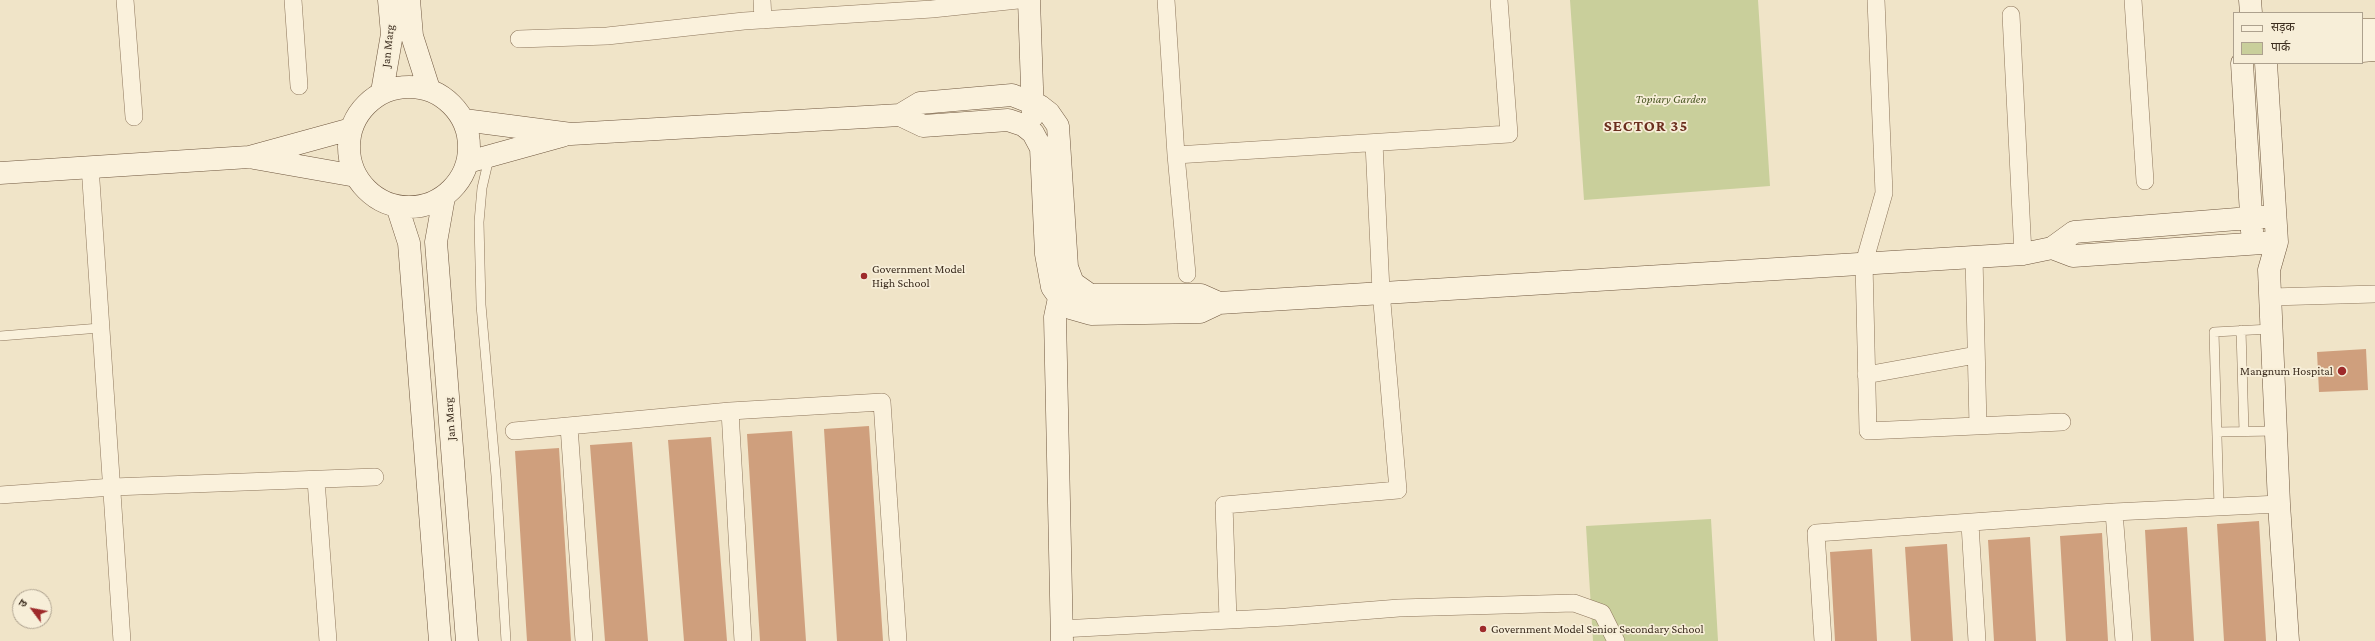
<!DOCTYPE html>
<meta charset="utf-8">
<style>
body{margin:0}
#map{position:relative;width:2375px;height:641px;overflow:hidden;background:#f0e4c8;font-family:"Crimson Pro","Noto Sans Devanagari",serif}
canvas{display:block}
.legend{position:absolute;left:2233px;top:12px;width:130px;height:52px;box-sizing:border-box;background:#f7eed8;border:1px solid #ada18e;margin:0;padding:5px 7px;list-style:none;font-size:12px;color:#3d2e20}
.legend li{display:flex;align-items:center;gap:8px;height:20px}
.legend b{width:20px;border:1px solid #ada18e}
.north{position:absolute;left:12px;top:589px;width:40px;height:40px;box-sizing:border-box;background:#f7eed8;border:1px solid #ada18e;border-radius:50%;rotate:302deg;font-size:11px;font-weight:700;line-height:16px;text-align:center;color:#3d2e20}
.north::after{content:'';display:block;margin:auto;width:14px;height:18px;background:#9e2a2b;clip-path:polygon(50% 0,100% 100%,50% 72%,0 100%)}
</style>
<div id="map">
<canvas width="2375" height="641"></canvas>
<ul class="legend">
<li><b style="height:5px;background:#faf1dc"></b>सड़क</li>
<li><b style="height:11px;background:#c9cf9b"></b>पार्क</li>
</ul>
<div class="north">उ</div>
</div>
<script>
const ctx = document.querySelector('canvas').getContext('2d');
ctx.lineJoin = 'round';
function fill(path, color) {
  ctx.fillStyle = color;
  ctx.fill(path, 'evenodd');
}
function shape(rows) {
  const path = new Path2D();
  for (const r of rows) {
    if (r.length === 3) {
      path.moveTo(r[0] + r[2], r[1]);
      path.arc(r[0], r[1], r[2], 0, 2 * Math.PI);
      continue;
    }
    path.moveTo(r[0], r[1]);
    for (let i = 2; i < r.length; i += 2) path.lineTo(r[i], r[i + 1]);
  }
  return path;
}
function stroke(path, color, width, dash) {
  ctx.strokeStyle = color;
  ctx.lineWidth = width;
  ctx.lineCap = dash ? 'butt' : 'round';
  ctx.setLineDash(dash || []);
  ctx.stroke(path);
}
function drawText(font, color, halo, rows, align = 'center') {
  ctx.font = font + ' "Crimson Pro",serif';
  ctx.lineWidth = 3.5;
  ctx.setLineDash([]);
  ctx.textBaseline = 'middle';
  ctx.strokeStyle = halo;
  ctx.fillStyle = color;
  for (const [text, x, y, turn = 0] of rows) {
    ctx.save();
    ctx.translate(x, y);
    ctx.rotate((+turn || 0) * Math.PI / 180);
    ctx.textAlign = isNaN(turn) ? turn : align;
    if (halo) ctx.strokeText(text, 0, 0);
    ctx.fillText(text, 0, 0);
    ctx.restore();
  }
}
const green = shape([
 [1570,0,1758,0,1770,186,1584,200],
 [1711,519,1718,641,1593,641,1586,526]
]);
const building = shape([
 [2366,349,2368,390,2319,392,2317,352],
 [869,426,883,641,837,641,824,429],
 [792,431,806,641,760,641,747,434],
 [711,437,727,641,684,641,668,440],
 [632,442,648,641,605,641,590,445],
 [559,448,571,641,527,641,515,451],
 [2259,521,2266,641,2224,641,2217,524],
 [2187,527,2194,641,2151,641,2145,530],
 [2102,533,2108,641,2066,641,2060,536],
 [2030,537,2036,641,1994,641,1988,540],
 [1947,544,1953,641,1911,641,1905,547],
 [1872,549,1877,641,1835,641,1830,552]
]);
const lane = shape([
 [489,158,482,188,479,222,481,305,496,476,506,641],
 [2241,330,2244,431],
 [0,336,100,328],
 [2217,432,2276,431],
 [2219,507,2214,332,2271,329]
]);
const street = shape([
 [125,0,134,117],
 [293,0,299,86],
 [762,0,763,20],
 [1166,0,1176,155,1509,134,1499,0],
 [1876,0,1884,193,1864,263,1868,431,2062,422],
 [2133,0,2145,181],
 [2011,15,2023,254],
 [519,39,607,36,744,21,932,9,1018,0],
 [1176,155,1187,274],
 [90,166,122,641],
 [1974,257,1978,426],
 [2271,297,2375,294],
 [1866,375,1976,355],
 [730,411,743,641],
 [569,426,584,641],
 [514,431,730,411,882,402,898,641],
 [316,480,328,641],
 [0,495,113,487,375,477],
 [2114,512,2124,641],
 [1970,524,1977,641],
 [1228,619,1224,505,1398,490,1381,291,1374,143],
 [1061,629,1286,617,1399,608,1574,603,1602,613,1616,641],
 [1823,641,1816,533,2114,512,2279,504]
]);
const secondary = shape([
 [409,0,412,36,429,89],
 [1029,0,1033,116],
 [2250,0,2251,13],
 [2362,30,2375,30],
 [2362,51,2375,50],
 [2242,63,2252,231],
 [2266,63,2277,242,2269,270,2279,504,2288,641],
 [409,147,60],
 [382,92,392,34,389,0],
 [900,115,923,126,1008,120,1023,125,1033,133,1041,148,1046,254,1052,287,1062,301,1070,308,1091,314,1200,312,1219,303,2023,254,2052,248,2074,232,2275,216],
 [464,120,571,134,900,115,920,103,1012,95,1040,106,1049,113,1058,126,1067,267,1073,283,1090,295,1201,295,1219,303],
 [254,158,356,176],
 [468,162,562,136],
 [0,173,249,157,351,129],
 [444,197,436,242,467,641],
 [397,206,409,243,440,641],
 [2052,248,2073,256,2277,242],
 [1062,641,1055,317,1059,298,1067,290]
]);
const markers = [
 [864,276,4,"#9e2a2b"],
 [2342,371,5,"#9e2a2b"],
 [1483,629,4,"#9e2a2b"]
];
const streetNames = [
 ["Jan Marg",388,46,-84],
 ["Jan Marg",450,419,-94]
];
const parkNames = [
 ["Topiary Garden",1671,99]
];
const poiNames = [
 ["Government Model",872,269],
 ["High School",872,283],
 ["Mangnum Hospital",2333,371,"right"],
 ["Government Model Senior Secondary School",1491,629]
];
const districtNames = [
 ["SECTOR 35",1646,126]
];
fill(green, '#c9cf9b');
fill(building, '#cf9f7d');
stroke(lane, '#8d765c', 10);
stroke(street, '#8d765c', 18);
stroke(secondary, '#6f573f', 23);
stroke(lane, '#faf1dc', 9);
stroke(street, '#faf1dc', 17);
stroke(secondary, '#faf1dc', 22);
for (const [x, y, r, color] of markers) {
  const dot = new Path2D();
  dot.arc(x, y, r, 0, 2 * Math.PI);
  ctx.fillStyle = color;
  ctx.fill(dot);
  stroke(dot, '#f7eed8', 1.5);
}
drawText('12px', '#3d2e20', '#f7eed8', streetNames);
drawText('italic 12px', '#4d5a26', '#f7eed8', parkNames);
drawText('12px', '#3d2e20', '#f7eed8', poiNames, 'left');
ctx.letterSpacing = '1px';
drawText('bold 16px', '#6b2e1e', '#f7eed8', districtNames);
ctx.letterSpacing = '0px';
</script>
